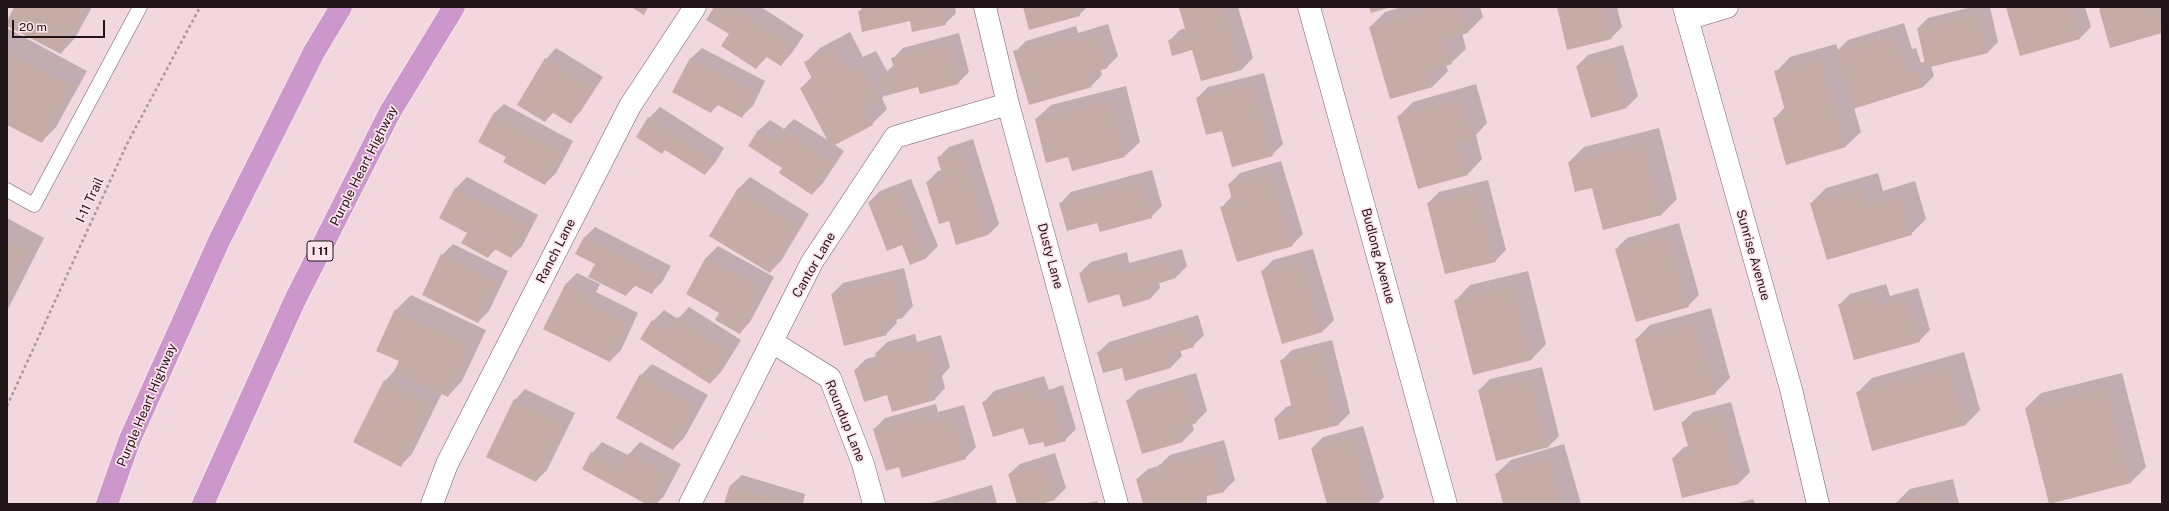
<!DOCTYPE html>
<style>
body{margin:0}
#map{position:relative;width:2169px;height:511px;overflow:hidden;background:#f2d7df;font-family:"Public Sans",sans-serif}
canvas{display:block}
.frame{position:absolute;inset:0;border:8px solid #201619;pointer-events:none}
.scale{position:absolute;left:12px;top:20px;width:93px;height:18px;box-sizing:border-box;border:2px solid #201619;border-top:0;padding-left:5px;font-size:12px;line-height:14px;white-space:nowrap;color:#201619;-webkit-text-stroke:3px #ffe4ec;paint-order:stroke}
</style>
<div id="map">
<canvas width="2169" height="511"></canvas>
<div class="frame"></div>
<div class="scale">20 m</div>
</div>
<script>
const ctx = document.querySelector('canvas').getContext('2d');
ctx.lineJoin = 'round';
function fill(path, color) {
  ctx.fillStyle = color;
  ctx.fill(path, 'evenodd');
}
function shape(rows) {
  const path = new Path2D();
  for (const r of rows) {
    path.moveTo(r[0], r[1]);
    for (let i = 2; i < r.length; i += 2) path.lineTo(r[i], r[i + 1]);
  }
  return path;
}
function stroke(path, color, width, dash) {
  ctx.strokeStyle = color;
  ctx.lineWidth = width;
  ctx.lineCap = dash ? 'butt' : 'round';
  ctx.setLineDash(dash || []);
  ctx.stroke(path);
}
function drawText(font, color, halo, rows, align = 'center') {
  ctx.font = font + ' "Public Sans",sans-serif';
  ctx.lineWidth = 3.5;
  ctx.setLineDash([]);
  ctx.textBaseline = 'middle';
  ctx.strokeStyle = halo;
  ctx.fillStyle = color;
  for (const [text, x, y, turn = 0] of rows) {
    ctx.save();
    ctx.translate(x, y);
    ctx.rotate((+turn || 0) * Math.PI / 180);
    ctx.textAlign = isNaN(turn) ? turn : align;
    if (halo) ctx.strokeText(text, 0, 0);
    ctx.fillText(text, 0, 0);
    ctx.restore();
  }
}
const shadow = shape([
 [15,7,92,7,75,38,61,53,7,25],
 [715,7,761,7,804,35,791,54,781,65,767,57,756,68,730,34],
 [863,7,955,7,956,13,945,24,859,12],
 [1024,7,1087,7,1079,15],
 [1182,7,1238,7,1253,58,1242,69,1202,80,1193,49,1169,41,1180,30,1186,28],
 [1402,7,1480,7,1483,17,1468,32,1462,33,1466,49,1451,63,1446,65,1448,71,1433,86,1391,98,1370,27,1385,12],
 [1558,7,1617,7,1622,27,1611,38],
 [1972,7,1990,7,1998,42,1987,53,1931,66,1934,76,1923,87,1854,108,1861,132,1846,146,1774,119,1785,107,1776,72,1790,57,1836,44,1838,50,1848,40,1904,23,1912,49,1916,48,1921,63,1926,61,1918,28,1928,18],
 [2007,7,2085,7,2091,27,2080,38,2021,54],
 [2102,7,2162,7,2162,32,2111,47,2100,9],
 [1108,24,1118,56,1107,67,1100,69,1102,75,1091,86,1015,52,1026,41,1076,26,1078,33],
 [7,28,87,71,56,127,41,142,7,123],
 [850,32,863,57,876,51,887,71,894,65,893,59,903,48,959,33,969,72,958,83,919,86,885,95,882,98,887,109,872,124,834,144,844,151,823,183,812,194,783,168,749,146,759,130,770,120,784,129,794,119,829,141,801,88,812,77,805,63,820,48],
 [1623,45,1638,96,1627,107,1592,117,1577,66,1588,55],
 [556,48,603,77,581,111,571,122,554,112,545,121,546,59],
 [702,48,765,81,753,106,742,116,719,104,711,112,674,92,691,58],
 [1264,73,1283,144,1272,155,1223,129,1197,98,1208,87],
 [1476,84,1487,123,1476,135,1482,159,1468,174,1398,117,1413,102],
 [1126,86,1140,142,1125,156,1069,156,1036,119,1051,105],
 [504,104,573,141,556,173,545,184,507,156,493,114],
 [660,107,724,148,715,163,705,174,666,149,649,118],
 [1659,128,1677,199,1662,214,1603,229,1593,186,1569,162,1584,147],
 [973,139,999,224,988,235,950,220,927,182,938,171,942,170,938,158,949,147],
 [1281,161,1303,234,1292,245,1222,207,1232,196,1229,184,1240,173],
 [1152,170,1162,206,1151,217,1098,221,1061,203,1071,192],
 [1878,173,1883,191,1915,181,1926,219,1911,234,1811,203,1826,188],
 [467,177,538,215,522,246,511,257,496,249,488,257,468,233,441,218,456,188],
 [750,177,809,214,781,261,770,272,711,235,739,188],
 [911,179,938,246,927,257,910,263,903,243,869,202,880,191],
 [1488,180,1506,250,1495,261,1428,203,1439,192],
 [7,218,44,238,7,311],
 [1679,223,1699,295,1688,306,1616,249,1627,238],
 [595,227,671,266,662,282,651,293,636,285,626,295,596,264,584,238],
 [453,244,508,271,489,311,478,322,442,255],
 [718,246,774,277,750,322,740,333,721,312,688,294,707,257],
 [1182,249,1187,266,1176,277,1159,282,1160,288,1150,299,1120,293,1080,273,1091,262,1127,252,1129,263],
 [1313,249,1334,320,1323,331,1262,271,1273,260],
 [904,268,913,306,903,317,896,319,897,323,886,334,832,294,843,283],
 [1528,271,1546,344,1532,359,1456,300,1470,285],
 [577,273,600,284,596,292,638,313,621,350,610,361,566,284],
 [1886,284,1890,296,1918,288,1930,330,1919,341,1839,305,1850,294],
 [411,295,486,330,462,381,448,396,442,393,412,454,401,465,385,381,395,370,400,361,396,310],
 [689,307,741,340,721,372,710,383,641,338,653,321,664,310,678,319],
 [1711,308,1730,378,1715,393,1636,339,1650,325],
 [1198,315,1204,335,1193,346,1180,350,1182,356,1171,367,1122,367,1098,353,1109,342],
 [915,334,917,342,941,335,950,367,942,376,945,388,935,399,855,370,866,359,877,356,876,353,887,342],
 [1332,340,1350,413,1339,424,1280,439,1275,418,1286,407,1292,405,1281,361,1292,350],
 [1964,352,1980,410,1966,424,1857,393,1872,378],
 [652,364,708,395,684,438,673,449,641,375],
 [1542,367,1559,436,1548,447,1479,390,1490,379],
 [1196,373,1207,411,1196,422,1192,424,1194,430,1183,441,1142,453,1127,401,1138,390],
 [2122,373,2146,467,2131,482,2050,503,2026,408,2041,393],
 [1044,376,1049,390,1063,385,1076,429,1065,440,1044,440,984,402,994,391],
 [525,389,575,413,547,470,536,481,515,400],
 [1731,402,1750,472,1739,483,1683,497,1673,458,1684,447,1689,446,1682,423,1693,412],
 [936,404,938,412,964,405,976,447,965,458,900,465,874,429,885,418],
 [1363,426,1384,497,1377,504,1328,504,1312,448,1323,437],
 [1224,440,1235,480,1224,491,1207,495,1207,504,1144,504,1137,479,1148,469,1159,466,1170,455],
 [602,442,628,455,640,442,681,464,664,496,656,504,648,504,592,453],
 [1564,444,1581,504,1504,504,1496,474,1511,460],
 [1055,453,1066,488,1055,499,1038,504,1018,504,1009,474,1020,464],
 [742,475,805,494,803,504,725,504,731,485],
 [1953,479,1959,504,1895,504,1910,489],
 [992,485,997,504,927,504],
 [1753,499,1755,504,1735,504],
 [1097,501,1098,504,1083,504]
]);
const building = shape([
 [14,7,86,7,61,54,7,26,7,21],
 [631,7,648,7,644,15],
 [714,7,734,7,794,46,781,66,765,56,756,69,721,46,729,34,706,20],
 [876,7,942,7,946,25,912,32,910,21,862,32,858,11],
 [1023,7,1077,7,1080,16,1029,30],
 [1182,7,1224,7,1242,70,1201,81,1192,50,1172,56,1168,40,1187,35,1179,8],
 [1369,7,1391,7,1371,13],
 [1437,7,1461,7,1468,33,1445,39,1452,64,1429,71,1433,87,1390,99,1369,27],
 [1557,7,1604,7,1612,39,1567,50],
 [2006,7,2071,7,2080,39,2020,56],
 [2104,7,2157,7,2162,33,2110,48,2099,9],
 [1978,13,1988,53,1926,68,1917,28],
 [1098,34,1108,68,1088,74,1092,87,1029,105,1013,51,1065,36,1067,43],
 [1893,34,1901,59,1905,58,1910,73,1918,70,1923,87,1853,109,1836,51],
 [948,43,959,84,920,94,918,87,885,96,880,76,895,73,891,58],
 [835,46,848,71,861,65,880,101,865,109,873,125,831,147,800,88,813,81,804,62],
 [7,51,73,86,42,143,7,125],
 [1613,55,1627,108,1591,118,1576,66],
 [545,58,593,88,571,124,552,112,545,122,517,105],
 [690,58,755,92,742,118,716,104,711,113,672,92],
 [1821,58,1846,147,1786,165,1773,118,1786,114,1774,71],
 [1253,83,1273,156,1232,167,1222,131,1206,135,1196,98],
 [1461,98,1473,139,1459,143,1468,175,1418,189,1397,116],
 [1111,100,1125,157,1072,171,1068,157,1046,163,1035,119],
 [493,114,563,152,545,185,503,162,506,157,478,142],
 [648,117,714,160,705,175,665,150,662,154,636,137],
 [783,129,834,162,812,195,779,173,782,168,748,146,758,130,775,141],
 [1644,142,1662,215,1603,230,1592,188,1575,192,1568,162],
 [963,150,988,235,956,245,949,221,939,224,926,182,943,177,937,157],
 [1270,171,1293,246,1237,262,1220,207,1233,203,1228,184],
 [1142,181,1152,218,1100,232,1097,223,1067,231,1059,203],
 [1863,187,1868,205,1900,195,1912,235,1827,260,1810,203],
 [455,188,528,226,511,258,493,248,488,258,461,243,467,233,439,218],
 [738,188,799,225,770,273,709,236],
 [900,189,927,258,910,265,902,245,887,251,868,202],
 [1478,190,1496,262,1445,274,1427,203],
 [1668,234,1689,307,1636,322,1615,249],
 [584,237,661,277,652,294,632,284,626,296,588,277,595,264,575,254],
 [7,241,30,252,7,298],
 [441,254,498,282,478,323,422,295],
 [706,257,764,289,740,334,715,320,719,313,686,294],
 [1171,259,1176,278,1147,287,1150,299,1123,307,1119,294,1088,303,1079,273,1116,262,1119,273],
 [1302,259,1323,332,1282,344,1261,271],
 [893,278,903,318,884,323,887,335,844,346,831,294],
 [566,283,590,295,586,303,628,324,610,362,543,329],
 [1513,285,1532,360,1473,375,1454,300],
 [1876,294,1879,306,1907,298,1920,342,1854,360,1838,304],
 [395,309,471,345,448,397,394,372,399,361,376,351],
 [678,317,731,351,710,384,640,339,652,320,669,331],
 [1696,322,1716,394,1654,411,1635,339],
 [1187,326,1194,347,1168,355,1171,368,1125,381,1122,368,1103,373,1097,352],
 [904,345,906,353,931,346,940,379,930,382,935,400,892,412,887,395,864,402,854,370,878,363,875,353],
 [1321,350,1339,425,1279,440,1274,418,1293,413,1280,360],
 [1950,366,1966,425,1872,451,1856,392],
 [640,374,697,406,673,450,616,418],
 [1531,377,1549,447,1496,461,1478,390],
 [384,380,432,404,401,467,353,442],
 [1185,383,1197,423,1180,428,1183,442,1142,454,1126,400],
 [1034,386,1038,400,1052,396,1066,441,1045,447,1043,442,1029,445,1023,428,993,437,982,402],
 [2107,387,2131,483,2049,504,2025,408],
 [514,399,565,424,536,482,486,457],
 [1721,412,1739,484,1682,498,1672,458,1690,453,1681,422],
 [925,414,927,422,953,415,966,459,902,478,899,467,886,471,873,429],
 [1353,436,1372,504,1327,504,1311,448],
 [1213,451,1224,492,1195,499,1196,504,1143,504,1136,479,1160,473,1158,465],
 [591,452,620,468,629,453,671,475,655,504,646,504,582,469],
 [1550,458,1562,504,1503,504,1495,474],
 [1045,464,1055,500,1041,504,1017,504,1008,474],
 [730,485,791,504,724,504],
 [1938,493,1941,504,1895,504,1895,503],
 [981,496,983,504,954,504]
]);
const path = shape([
 [7,406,127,144,200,7]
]);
const service = shape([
 [7,190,34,205,140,7]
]);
const minor = shape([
 [985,7,1008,104,1117,504],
 [1309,7,1446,504],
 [1684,7,1791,389,1818,504],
 [1687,19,1727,7],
 [772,342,830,378,863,464,874,504],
 [432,504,447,464,630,106,695,7],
 [690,504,812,262,895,137,1008,104]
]);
const motorway = shape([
 [107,504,130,439,219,241,314,52,341,7],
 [203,504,295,300,390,112,454,7]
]);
const shields = [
 [320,251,26]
];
const shieldNames = [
 ["I 11",320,251]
];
const streetNames = [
 ["Purple Heart Highway",364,166,-63],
 ["I-11 Trail",90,200,-65],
 ["Ranch Lane",556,251,-63],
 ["Sunrise Avenue",1753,255,74],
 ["Dusty Lane",1050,256,75],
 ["Budlong Avenue",1378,256,75],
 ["Cantor Lane",814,265,-60],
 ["Purple Heart Highway",147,405,-67],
 ["Roundup Lane",845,421,68]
];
fill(shadow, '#0003');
fill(building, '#c6aca7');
stroke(service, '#725c62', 15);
stroke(minor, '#725c62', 23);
stroke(motorway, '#fff', 23);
stroke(path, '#ab969c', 2.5, [3, 3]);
stroke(service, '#fff', 14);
stroke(minor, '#fff', 22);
stroke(motorway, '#cc98cc', 22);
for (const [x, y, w] of shields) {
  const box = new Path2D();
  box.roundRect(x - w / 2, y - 10, w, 20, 3);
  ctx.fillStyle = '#ffe4ec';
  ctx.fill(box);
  stroke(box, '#201619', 1);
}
drawText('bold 12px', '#201619', null, shieldNames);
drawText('13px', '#201619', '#ffe4ec', streetNames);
</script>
